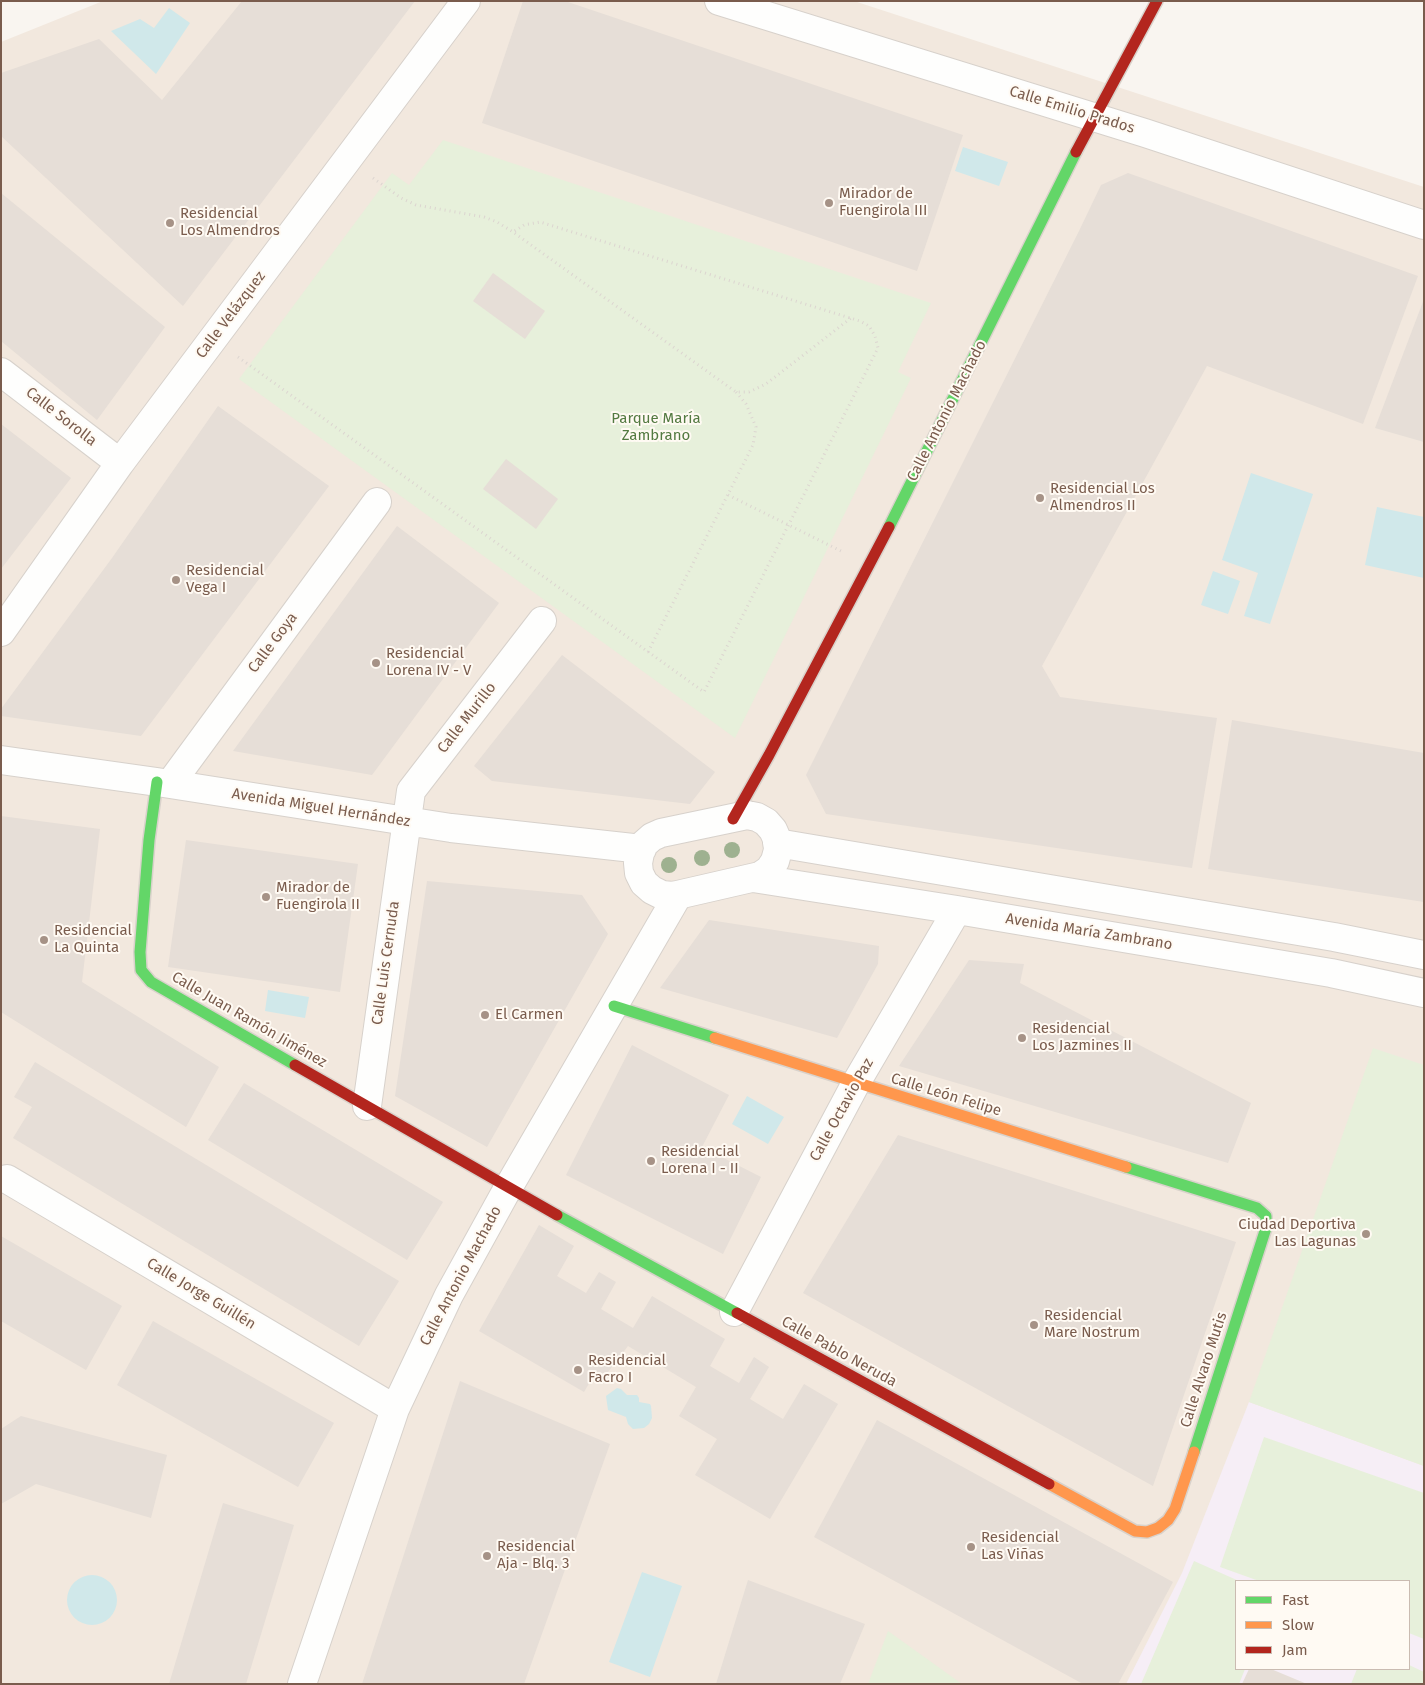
<!DOCTYPE html>
<meta charset="utf-8">
<style>
body{margin:0}
#map{position:relative;width:1425px;height:1685px;overflow:hidden;background:#f9f5f0;font-family:"Fira Sans",sans-serif}
canvas{display:block}
.frame{position:absolute;inset:0;border:2px solid #7a5c4d;pointer-events:none}
.legend{position:absolute;left:1235px;top:1580px;width:175px;height:90px;box-sizing:border-box;background:#fffaf3;border:1px solid #cabbb1;margin:0;padding:6px 9px;list-style:none;font-size:15px;color:#7a5c4d}
.legend li{display:flex;align-items:center;gap:10px;height:25px}
.legend b{width:25px;border:1px solid #cabbb1}
</style>
<div id="map">
<canvas width="1425" height="1685"></canvas>
<div class="frame"></div>
<ul class="legend">
<li><b style="height:6px;background:#63d668"></b>Fast</li>
<li><b style="height:6px;background:#ff974d"></b>Slow</li>
<li><b style="height:6px;background:#b3261e"></b>Jam</li>
</ul>
</div>
<script>
const ctx = document.querySelector('canvas').getContext('2d');
ctx.lineJoin = 'round';
function fill(path, color) {
  ctx.fillStyle = color;
  ctx.fill(path, 'evenodd');
}
function shape(rows) {
  const path = new Path2D();
  for (const r of rows) {
    if (r.length === 3) {
      path.moveTo(r[0] + r[2], r[1]);
      path.arc(r[0], r[1], r[2], 0, 2 * Math.PI);
      continue;
    }
    path.moveTo(r[0], r[1]);
    for (let i = 2; i < r.length; i += 2) path.lineTo(r[i], r[i + 1]);
  }
  return path;
}
function stroke(path, color, width, dash) {
  ctx.strokeStyle = color;
  ctx.lineWidth = width;
  ctx.lineCap = dash ? 'butt' : 'round';
  ctx.setLineDash(dash || []);
  ctx.stroke(path);
}
function drawText(font, color, halo, rows, align = 'center') {
  ctx.font = font + ' "Fira Sans",sans-serif';
  ctx.lineWidth = 4;
  ctx.setLineDash([]);
  ctx.textBaseline = 'middle';
  ctx.strokeStyle = halo;
  ctx.fillStyle = color;
  for (const [text, x, y, turn = 0] of rows) {
    ctx.save();
    ctx.translate(x, y);
    ctx.rotate((+turn || 0) * Math.PI / 180);
    ctx.textAlign = isNaN(turn) ? turn : align;
    if (halo) ctx.strokeText(text, 0, 0);
    ctx.fillText(text, 0, 0);
    ctx.restore();
  }
}
const residential = shape([
 [103,1,854,1,1424,187,1424,1684,1,1684,1,42],
 [1236,1581,1409,1581,1409,1669,1236,1669]
]);
const education = shape([
 [1249,1402,1424,1466,1424,1684,1126,1684,1182,1573],
 [1236,1581,1409,1581,1409,1669,1236,1669]
]);
const green = shape([
 [443,140,931,303,898,372,911,378,735,738,239,379,392,173,409,185],
 [1373,1048,1424,1065,1424,1466,1249,1402],
 [1264,1437,1424,1493,1424,1639,1409,1633,1409,1581,1259,1581,1220,1567],
 [1194,1561,1239,1581,1236,1581,1236,1669,1245,1669,1239,1684,1141,1684],
 [888,1631,962,1684,868,1684],
 [1409,1665,1424,1672,1424,1684,1351,1684,1357,1669,1409,1669]
]);
const water = shape([
 [169,8,190,23,156,74,111,31,140,19,154,28],
 [963,147,1008,162,999,186,955,171],
 [1251,473,1313,494,1270,624,1244,616,1258,573,1222,560],
 [1377,507,1424,517,1424,578,1365,565],
 [1213,571,1240,581,1228,614,1201,605],
 [268,990,309,997,305,1018,265,1011],
 [747,1096,784,1117,768,1144,732,1124],
 [617,1388,621,1389,627,1395,637,1395,639,1398,639,1402,650,1404,651,1406,652,1418,649,1424,644,1428,633,1429,628,1424,626,1417,608,1410,606,1396],
 [642,1572,682,1586,650,1677,609,1662],
 [92,1600,25]
]);
const building = shape([
 [242,1,415,1,183,306,1,136,1,73,99,39,162,100],
 [523,1,565,1,963,135,917,271,482,123],
 [1128,173,1418,276,1363,424,1207,366,1042,666,1060,697,1217,718,1192,868,826,814,806,775,1079,231,1101,185],
 [1,193,165,327,97,420,1,341],
 [493,273,545,311,525,339,473,301],
 [1424,299,1424,442,1375,428],
 [218,406,329,486,141,736,1,716,1,709,112,558],
 [1,424,71,478,1,569],
 [506,459,558,499,536,529,483,489],
 [397,526,499,603,372,775,233,751],
 [562,655,715,772,690,804,492,781,474,766],
 [1232,720,1424,753,1424,902,1208,869],
 [1,816,100,829,82,982,219,1067,186,1127,1,1012],
 [186,840,358,864,340,992,168,967],
 [427,881,582,895,608,934,487,1147,395,1096],
 [709,920,879,946,878,964,837,1038,660,988],
 [969,960,1024,964,1020,983,1251,1103,1228,1163,899,1066],
 [632,1045,729,1095,702,1147,761,1177,723,1254,566,1175],
 [35,1062,399,1281,359,1346,13,1138,32,1107,14,1097],
 [244,1083,443,1202,407,1260,208,1140],
 [898,1135,1236,1242,1153,1486,803,1293],
 [539,1225,574,1246,557,1276,586,1293,599,1272,616,1282,601,1309,633,1328,652,1296,725,1339,710,1366,739,1383,754,1357,769,1367,750,1399,783,1419,804,1384,838,1404,770,1519,695,1475,717,1439,679,1416,696,1387,628,1346,608,1372,594,1375,584,1392,479,1331],
 [1,1236,122,1306,86,1370,1,1321],
 [153,1321,334,1423,298,1487,117,1385],
 [460,1381,610,1444,524,1684,362,1684],
 [21,1416,167,1455,151,1518,36,1484,1,1504,1,1429],
 [877,1420,1173,1582,1118,1684,1083,1684,814,1537],
 [223,1503,294,1525,246,1684,169,1684],
 [748,1580,865,1624,840,1684,716,1684],
 [1249,1669,1271,1669,1307,1684,1242,1684]
]);
const path = shape([
 [373,178,401,198,416,205,484,217,497,222,513,232,736,392,749,392,766,384,851,318],
 [238,357,704,692,878,348,875,336,869,326,860,321,540,222,524,225,513,232],
 [728,495,841,551],
 [648,652,753,445,756,427,746,404,736,392]
]);
const street = shape([
 [719,1,1145,133,1424,225],
 [1,372,120,463],
 [1,632,120,463,466,1],
 [1,760,157,782,451,828,642,849],
 [170,784,377,502],
 [747,815,757,817,766,822,773,830,777,839,778,850,775,861,769,870,760,876,673,896,662,895,652,890,644,883,639,873,638,863,640,853,644,844,652,837,661,833,747,815],
 [777,843,1334,937,1424,955],
 [753,878,957,910,1331,973,1424,993],
 [367,1106,411,791,542,621],
 [7,1179,395,1409],
 [734,1312,856,1083,957,910],
 [302,1684,395,1409,449,1295,508,1188,678,895]
]);
const fast = shape([
 [889,527,1076,152],
 [157,782,149,840,140,952,141,970,151,982,295,1065],
 [614,1006,715,1038],
 [1126,1167,1257,1208,1266,1216,1266,1228,1194,1452],
 [557,1215,737,1313]
]);
const slow = shape([
 [715,1038,1126,1167],
 [1049,1484,1135,1531,1147,1532,1158,1528,1168,1520,1175,1509,1194,1452]
]);
const jam = shape([
 [1076,152,1157,1],
 [733,819,769,755,889,527],
 [295,1065,557,1215],
 [737,1313,1049,1484]
]);
const trees = [
 [732,850],
 [702,858],
 [669,865]
];
const markers = [
 [829,203,5,"#a69286"],
 [170,223,5,"#a69286"],
 [1040,498,5,"#a69286"],
 [176,580,5,"#a69286"],
 [376,663,5,"#a69286"],
 [266,897,5,"#a69286"],
 [44,940,5,"#a69286"],
 [485,1015,5,"#a69286"],
 [1022,1038,5,"#a69286"],
 [651,1161,5,"#a69286"],
 [1366,1234,5,"#a69286"],
 [1034,1325,5,"#a69286"],
 [578,1370,5,"#a69286"],
 [971,1547,5,"#a69286"],
 [487,1556,5,"#a69286"]
];
const streetNames = [
 ["Calle Emilio Prados",1072,110,17],
 ["Calle Velázquez",231,315,-53],
 ["Calle Antonio Machado",947,411,-63],
 ["Calle Sorolla",61,417,38],
 ["Calle Goya",273,643,-53],
 ["Calle Murillo",467,718,-52],
 ["Avenida Miguel Hernández",321,808,9],
 ["Avenida María Zambrano",1089,932,9],
 ["Calle Luis Cernuda",386,963,-82],
 ["Calle Juan Ramón Jiménez",249,1020,30],
 ["Calle León Felipe",946,1095,17],
 ["Calle Octavio Paz",842,1110,-61],
 ["Calle Antonio Machado",461,1276,-62],
 ["Calle Jorge Guillén",201,1294,31],
 ["Calle Pablo Neruda",839,1352,29],
 ["Calle Alvaro Mutis",1204,1370,-72]
];
const poiNames = [
 ["Mirador de",839,194],
 ["Fuengirola III",839,211],
 ["Residencial",180,214],
 ["Los Almendros",180,231],
 ["Residencial Los",1050,489],
 ["Almendros II",1050,506],
 ["Residencial",186,571],
 ["Vega I",186,588],
 ["Residencial",386,654],
 ["Lorena IV - V",386,671],
 ["Mirador de",276,888],
 ["Fuengirola II",276,905],
 ["Residencial",54,931],
 ["La Quinta",54,948],
 ["El Carmen",495,1015],
 ["Residencial",1032,1029],
 ["Los Jazmines II",1032,1046],
 ["Residencial",661,1152],
 ["Lorena I - II",661,1169],
 ["Ciudad Deportiva",1356,1225,"right"],
 ["Las Lagunas",1356,1242,"right"],
 ["Residencial",1044,1316],
 ["Mare Nostrum",1044,1333],
 ["Residencial",588,1361],
 ["Facro I",588,1378],
 ["Residencial",981,1538],
 ["Las Viñas",981,1555],
 ["Residencial",497,1547],
 ["Aja - Blq. 3",497,1564]
];
const parkNames = [
 ["Parque María",656,419],
 ["Zambrano",656,436]
];
fill(residential, '#f2e8de');
fill(education, '#f6eef6');
fill(green, '#e7f0db');
fill(water, '#d0e8ea');
fill(building, '#e6ded7');
stroke(street, '#d7d1cb', 30);
stroke(fast, '#d9d2cb', 14);
stroke(slow, '#d9d2cb', 14);
stroke(jam, '#d9d2cb', 14);
stroke(path, '#dcd5d0', 3, [1, 4]);
stroke(street, '#fefefd', 28);
stroke(fast, '#63d668', 11);
stroke(slow, '#ff974d', 11);
stroke(jam, '#b3261e', 11);
ctx.fillStyle = '#9eb190';
for (const [x, y] of trees) {
  ctx.beginPath();
  ctx.arc(x, y, 8, 0, 2 * Math.PI);
  ctx.fill();
}
for (const [x, y, r, color] of markers) {
  const dot = new Path2D();
  dot.arc(x, y, r, 0, 2 * Math.PI);
  ctx.fillStyle = color;
  ctx.fill(dot);
  stroke(dot, '#fffaf3', 2);
}
drawText('15px', '#7a5c4d', '#fffaf3', streetNames);
drawText('15px', '#7a5c4d', '#fffaf3', poiNames, 'left');
drawText('15px', '#537a41', '#fffaf3', parkNames);
</script>
